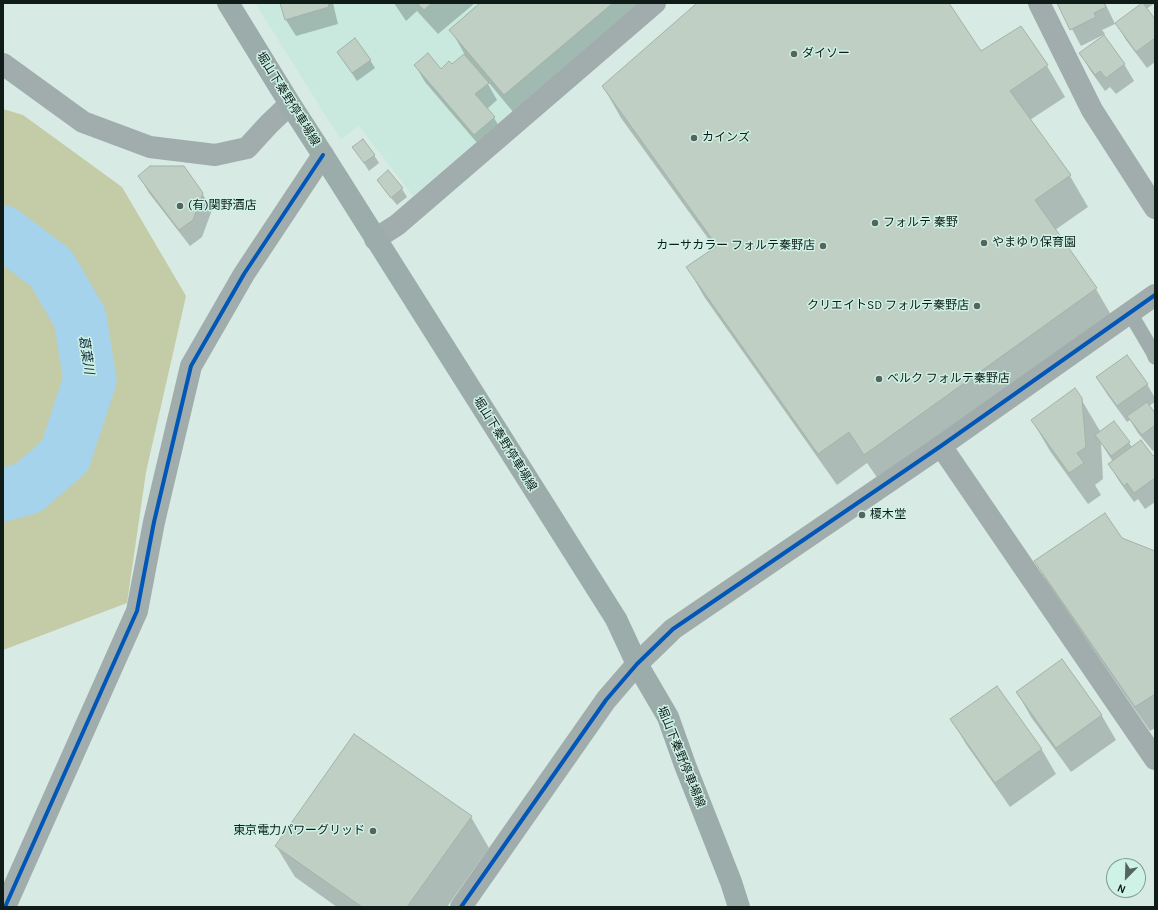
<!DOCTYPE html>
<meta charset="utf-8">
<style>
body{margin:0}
#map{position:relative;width:1158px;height:910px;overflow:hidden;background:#d7eae3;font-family:Karla,sans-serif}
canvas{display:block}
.frame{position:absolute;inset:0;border:4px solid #0f1c18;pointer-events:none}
.north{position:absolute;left:1106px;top:858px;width:40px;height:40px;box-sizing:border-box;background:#cff2e6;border:1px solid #829c94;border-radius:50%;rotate:203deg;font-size:11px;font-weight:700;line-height:16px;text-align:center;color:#0f1c18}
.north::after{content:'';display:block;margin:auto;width:14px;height:18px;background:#55645f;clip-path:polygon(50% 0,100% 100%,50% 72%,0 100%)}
</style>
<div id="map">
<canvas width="1158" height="910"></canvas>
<div class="frame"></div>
<div class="north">N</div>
</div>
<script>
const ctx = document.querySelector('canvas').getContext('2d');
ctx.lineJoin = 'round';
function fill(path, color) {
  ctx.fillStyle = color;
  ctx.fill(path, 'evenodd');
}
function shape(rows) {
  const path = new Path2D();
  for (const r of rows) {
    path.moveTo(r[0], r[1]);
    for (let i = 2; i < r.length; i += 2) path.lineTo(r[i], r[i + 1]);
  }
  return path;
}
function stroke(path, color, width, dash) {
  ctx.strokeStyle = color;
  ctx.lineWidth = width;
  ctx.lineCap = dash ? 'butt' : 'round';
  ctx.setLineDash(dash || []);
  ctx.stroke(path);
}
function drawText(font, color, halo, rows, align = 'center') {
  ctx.font = font + ' Karla,"Noto Sans JP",sans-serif';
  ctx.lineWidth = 3;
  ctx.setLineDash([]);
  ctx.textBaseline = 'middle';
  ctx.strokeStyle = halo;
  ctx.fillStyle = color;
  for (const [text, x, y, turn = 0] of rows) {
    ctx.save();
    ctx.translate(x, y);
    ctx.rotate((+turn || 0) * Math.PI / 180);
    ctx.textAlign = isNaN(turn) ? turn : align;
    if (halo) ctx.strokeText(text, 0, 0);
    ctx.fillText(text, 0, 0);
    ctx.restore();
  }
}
const built = shape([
 [255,3,638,3,413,196,359,126,341,139,327,118]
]);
const forest = shape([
 [3,109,23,115,122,187,186,296,146,472,127,603,3,650]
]);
const shadow = shape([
 [281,3,333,3,338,24,296,36,286,20],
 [394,3,475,3,438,34,417,11,406,21],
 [482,3,657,3,519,119,489,83,488,84,497,100,487,109,494,118,504,134,484,151,425,82,415,65,441,70,452,66,465,55,451,30],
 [698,3,947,3,980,52,1047,66,1065,97,1030,120,1070,176,1088,207,1055,230,1096,289,1114,320,883,486,867,463,837,485,705,298,687,267,715,248,621,118,603,86],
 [1058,3,1105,3,1115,24,1102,30,1105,34,1081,46],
 [1140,3,1155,3,1146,9,1155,20,1155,62,1147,68,1126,40,1116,23,1141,5],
 [338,52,370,60,375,68,357,81],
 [1080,53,1124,64,1134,81,1116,94,1110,87,1105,91,1090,70],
 [354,148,374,155,379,163,369,171],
 [139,176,202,193,212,210,202,237,190,246,149,193],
 [378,180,402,189,407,197,397,205,383,188],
 [1097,378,1147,384,1155,398,1155,402,1149,406,1155,414,1155,449,1153,451,1138,433,1130,420,1127,422,1107,394],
 [1081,399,1100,431,1100,433,1114,422,1132,447,1153,458,1155,456,1155,502,1145,509,1138,499,1134,502,1119,481,1109,464,1113,462,1101,443,1103,479,1095,485,1101,495,1088,504,1050,451,1032,420],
 [1121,539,1155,552,1155,728,1150,731,1049,586,1035,561],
 [1061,660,1102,716,1116,740,1071,772,1031,717,1017,692],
 [997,687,1042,750,1056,774,1010,807,966,744,952,720],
 [471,817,489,848,447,907,337,907,295,877,276,846]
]);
const river = shape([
 [3,232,51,268,80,318,90,380,65,456,28,488,3,495]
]);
const building = shape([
 [280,3,328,3,329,7,285,20,280,3],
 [417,3,432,3,424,10,417,3],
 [480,3,613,3,504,95,449,30,480,3],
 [697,3,949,3,981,51,1021,26,1048,65,1010,91,1071,175,1035,200,1097,288,864,455,849,432,818,454,686,267,717,246,602,86,697,3],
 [1057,3,1104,3,1106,7,1094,13,1096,17,1070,30,1057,3],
 [1142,3,1143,3,1155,19,1155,38,1136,52,1115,23,1142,3],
 [1104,35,1125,64,1106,78,1100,71,1095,75,1079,53,1104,35],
 [355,38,371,60,352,73,337,52,355,38],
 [428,53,441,69,449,61,452,64,464,54,489,83,475,94,495,117,474,135,414,65,428,53],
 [363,139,375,155,364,163,352,147,363,139],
 [150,166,184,166,203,193,193,220,179,230,138,176,150,166],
 [388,170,403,188,391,198,377,180,388,170],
 [1127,355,1148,384,1117,406,1096,377,1127,355],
 [1075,388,1082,398,1086,447,1077,453,1084,463,1069,473,1031,420,1075,388],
 [1147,402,1155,413,1155,425,1142,435,1127,416,1147,402],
 [1114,421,1130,442,1111,456,1095,435,1114,421],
 [1141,440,1153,456,1155,455,1155,478,1134,493,1127,483,1124,486,1108,464,1141,440],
 [1105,513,1122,538,1155,551,1155,694,1135,707,1034,561,1105,513],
 [1062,659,1102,715,1056,748,1016,692,1062,659],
 [997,686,1042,749,995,783,950,719,997,686],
 [354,734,472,816,407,907,362,907,275,846,354,734]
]);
const service = shape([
 [1130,313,1153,352,1155,357]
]);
const minor = shape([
 [1039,3,1092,110,1155,208],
 [3,64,83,122,150,147,215,155,247,148,269,124,290,104],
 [375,239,397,225,655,3],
 [941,446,1155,759],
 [5,907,137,611,154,522,191,366,244,274,323,155]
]);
const tertiary = shape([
 [461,907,606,700,637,664,673,629,941,446,1155,295]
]);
const secondary = shape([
 [228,3,290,104,323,155,616,619,637,664,668,717,685,765,731,882,739,907]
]);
const cycleway = shape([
 [5,907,137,611,154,522,191,366,244,274,323,155],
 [461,907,606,700,637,664,673,629,941,446,1155,295]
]);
const markers = [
 [794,54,4,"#55645f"],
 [694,138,4,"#55645f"],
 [180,206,4,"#55645f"],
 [875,223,4,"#55645f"],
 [984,243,4,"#55645f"],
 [823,246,4,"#55645f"],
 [977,306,4,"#55645f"],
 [879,379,4,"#55645f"],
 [862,515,4,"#55645f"],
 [373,831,4,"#55645f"]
];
const poiNames = [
 ["ダイソー",802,54],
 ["カインズ",702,138],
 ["(有)関野酒店",188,206],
 ["フォルテ 秦野",883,223],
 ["やまゆり保育園",992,243],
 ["カーサカラー フォルテ秦野店",815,246,"right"],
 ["クリエイトSD フォルテ秦野店",969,306,"right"],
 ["ベルク フォルテ秦野店",887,379],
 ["榎木堂",870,515],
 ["東京電力パワーグリッド",365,831,"right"]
];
const streetNames = [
 ["堀山下秦野停車場線",288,99,58],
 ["堀山下秦野停車場線",505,444,58],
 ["堀山下秦野停車場線",681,757,68]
];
const waterNames = [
 ["葛葉川",86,355,81]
];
fill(built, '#c9e9de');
fill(forest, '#c4cba7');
fill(shadow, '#0003');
stroke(river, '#a5d3eb', 53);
fill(building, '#bfcfc3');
stroke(building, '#a5b1a9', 1);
stroke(service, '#a0adac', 15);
stroke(minor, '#a0adac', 22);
stroke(tertiary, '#a0adac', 22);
stroke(secondary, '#9cacaa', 22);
stroke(cycleway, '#0057b8', 4);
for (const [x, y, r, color] of markers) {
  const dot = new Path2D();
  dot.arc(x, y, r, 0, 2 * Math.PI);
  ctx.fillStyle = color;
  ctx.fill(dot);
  stroke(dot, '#cff2e6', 1.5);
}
drawText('12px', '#0f1c18', '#cff2e6', poiNames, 'left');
drawText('12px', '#0f1c18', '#cff2e6', streetNames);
drawText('italic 13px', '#122c3c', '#cff2e6', waterNames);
</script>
